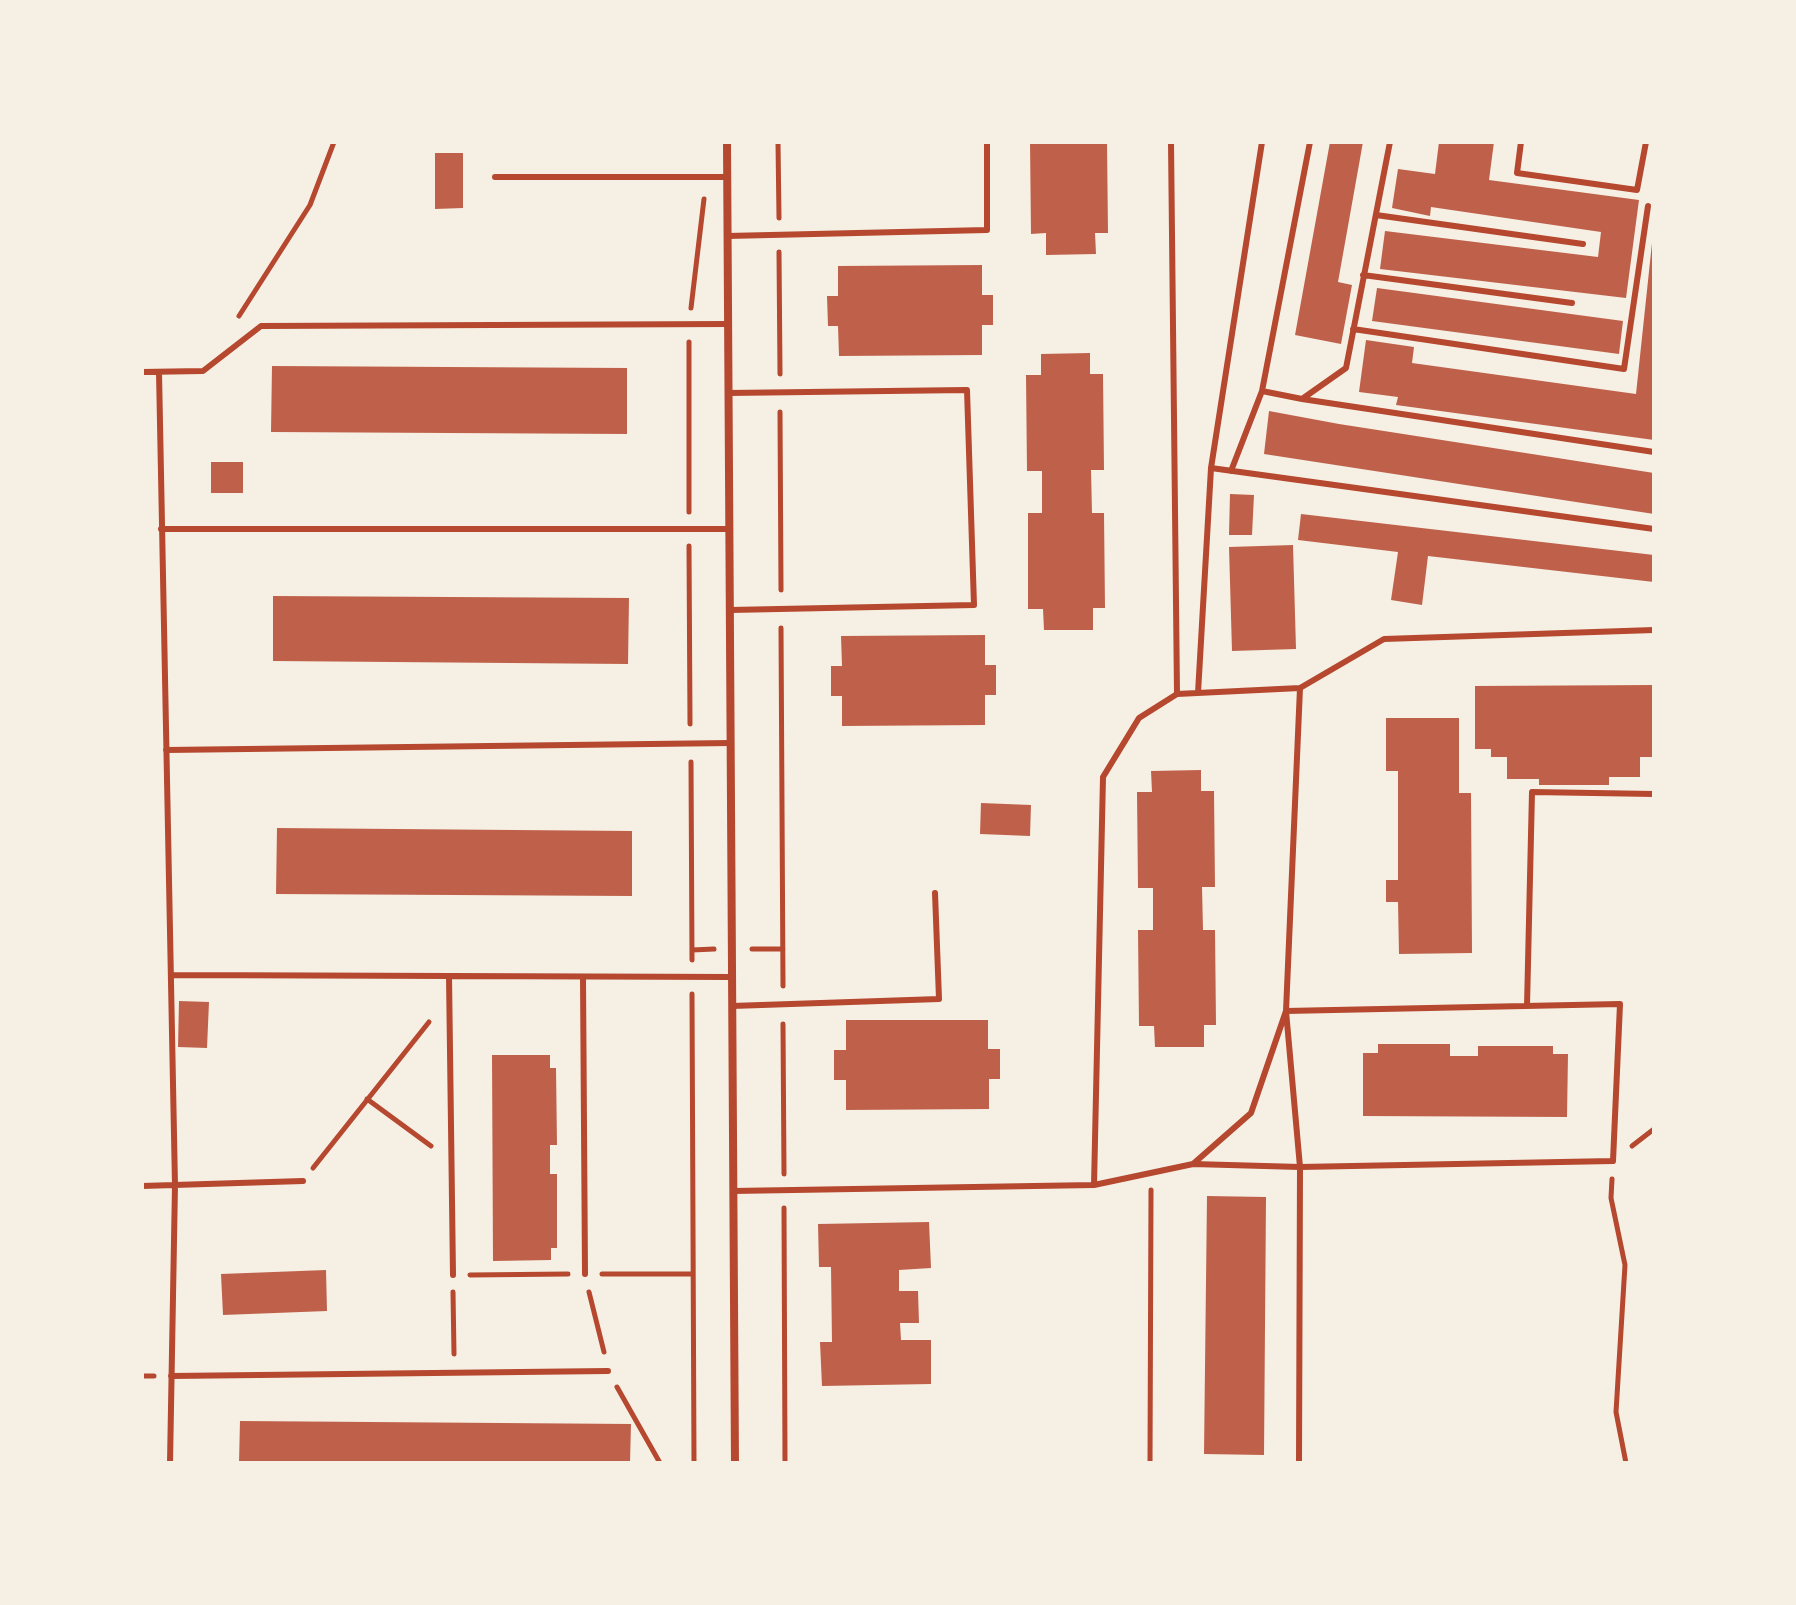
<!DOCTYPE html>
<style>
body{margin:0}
#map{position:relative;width:1796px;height:1605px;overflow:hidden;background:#f6efe4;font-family:"Exo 2",sans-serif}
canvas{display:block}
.frame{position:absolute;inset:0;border:144px solid #f6efe4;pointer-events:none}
</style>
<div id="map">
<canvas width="1796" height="1605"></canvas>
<div class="frame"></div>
</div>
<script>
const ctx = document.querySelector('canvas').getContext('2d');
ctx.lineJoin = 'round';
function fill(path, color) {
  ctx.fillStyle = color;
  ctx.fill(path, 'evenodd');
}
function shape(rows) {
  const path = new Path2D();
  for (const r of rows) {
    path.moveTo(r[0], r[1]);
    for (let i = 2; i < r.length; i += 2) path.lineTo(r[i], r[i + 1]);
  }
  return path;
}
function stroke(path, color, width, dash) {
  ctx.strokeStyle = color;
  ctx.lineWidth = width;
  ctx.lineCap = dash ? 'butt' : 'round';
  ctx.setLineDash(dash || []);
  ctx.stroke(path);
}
const building = shape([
 [1030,142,1107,142,1108,233,1095,233,1096,254,1046,255,1046,233,1031,234],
 [1330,142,1363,142,1338,282,1352,285,1341,344,1295,335],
 [1439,142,1494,142,1489,180,1639,200,1626,298,1380,269,1385,231,1598,257,1601,232,1431,207,1430,216,1392,208,1398,169,1435,174],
 [435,153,463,153,463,208,435,209],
 [1652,243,1654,243,1654,440,1396,405,1398,397,1359,392,1366,340,1414,347,1412,363,1636,394],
 [982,265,982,295,993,295,993,325,982,325,982,355,839,356,838,326,828,326,827,296,838,296,838,266],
 [1377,288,1623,321,1619,354,1372,321],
 [1090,353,1090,374,1103,374,1104,470,1091,470,1092,513,1104,513,1105,608,1093,608,1093,630,1044,630,1043,609,1028,609,1028,513,1042,513,1042,471,1027,471,1026,375,1041,375,1041,354],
 [272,366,627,368,627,434,271,432],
 [1269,411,1339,424,1654,473,1654,514,1264,454],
 [211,462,243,462,243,493,211,493],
 [1230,494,1254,495,1252,535,1229,535],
 [1301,514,1654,555,1654,582,1428,556,1422,605,1391,600,1398,552,1298,540],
 [1293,545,1296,649,1232,651,1229,547],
 [273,596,629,598,628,664,273,661],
 [985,635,985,665,996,665,996,695,985,695,985,725,842,726,842,696,831,696,831,666,842,666,841,636],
 [1654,685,1654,757,1640,757,1640,777,1609,777,1609,785,1539,785,1539,779,1507,779,1507,757,1491,757,1491,749,1475,749,1475,686],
 [1386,718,1459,718,1459,793,1471,793,1472,953,1399,954,1398,902,1386,902,1386,880,1398,880,1398,771,1386,771],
 [1201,770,1201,791,1214,791,1215,887,1202,887,1203,930,1215,930,1216,1025,1204,1025,1204,1047,1155,1047,1154,1026,1139,1026,1138,930,1153,930,1153,888,1138,888,1137,792,1152,792,1151,771],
 [981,803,1031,805,1030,836,980,834],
 [277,828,632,831,632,896,276,894],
 [179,1001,209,1002,207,1048,178,1047],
 [846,1020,988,1020,988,1049,1000,1049,1000,1079,989,1079,989,1109,846,1110,846,1080,834,1080,834,1050,846,1050],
 [1378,1044,1450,1044,1450,1056,1478,1056,1478,1046,1553,1046,1553,1054,1568,1054,1567,1117,1363,1116,1363,1053,1378,1053],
 [492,1055,550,1055,550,1068,556,1068,557,1145,550,1145,550,1174,557,1174,557,1248,551,1248,551,1260,493,1261],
 [1207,1196,1266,1197,1264,1455,1204,1454],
 [929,1222,931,1268,899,1270,899,1291,918,1291,919,1323,900,1323,901,1340,931,1340,931,1384,822,1386,820,1342,832,1342,831,1267,819,1267,818,1224],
 [326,1270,327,1311,223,1315,221,1274],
 [240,1421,631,1424,630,1463,239,1463]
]);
const path = shape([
 [778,142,779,218],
 [779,252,780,374],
 [691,308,704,199],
 [239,316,310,205,334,142],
 [689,342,689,512],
 [780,412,781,590],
 [689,546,690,724],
 [781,628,783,986],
 [691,762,692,960],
 [752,949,783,949],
 [692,950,714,949],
 [692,994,694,1463],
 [783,1024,784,1174],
 [367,1099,431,1146],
 [1632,1146,1654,1129],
 [313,1168,429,1022],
 [1612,1179,1611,1198,1625,1265,1616,1412,1626,1463],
 [784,1208,785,1463],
 [602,1274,693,1274],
 [470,1275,568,1274],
 [453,1292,454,1354],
 [589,1292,604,1352],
 [142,1376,154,1376],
 [617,1387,660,1463],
 [1150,1463,1151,1190]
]);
const service = shape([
 [1171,142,1177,694],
 [1521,142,1517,173,1637,190,1646,142],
 [495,177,727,177],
 [1376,215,1583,244],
 [727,236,987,230,987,142],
 [1363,275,1572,303],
 [1353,329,1624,369,1648,206],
 [142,372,203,371,261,326,728,324],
 [159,372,175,1185,170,1463],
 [1262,391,1302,399,1346,368,1390,142],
 [728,393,967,390,974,605,730,610],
 [1302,399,1654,452],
 [1211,468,1654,529],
 [1231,471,1262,391,1310,142],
 [161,529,729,529],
 [1198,693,1211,468,1262,142],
 [166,750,731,743],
 [171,975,732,977],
 [449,976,453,1275],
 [583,977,585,1274],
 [732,1006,939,999,935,893],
 [1527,1006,1532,792,1654,794],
 [1193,1164,1251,1113,1286,1011,1620,1004,1613,1161,1300,1167,1299,1463],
 [1094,1185,1103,777,1139,718,1177,694,1300,688,1384,639,1654,630],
 [142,1186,303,1181],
 [733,1191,1094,1185,1193,1164,1300,1167,1286,1011,1300,688],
 [171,1376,608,1371]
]);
const minor = shape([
 [727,142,735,1463]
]);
fill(building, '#bf614a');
stroke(path, '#b5482f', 5);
stroke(service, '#b5482f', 6);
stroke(minor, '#b5482f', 8);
</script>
